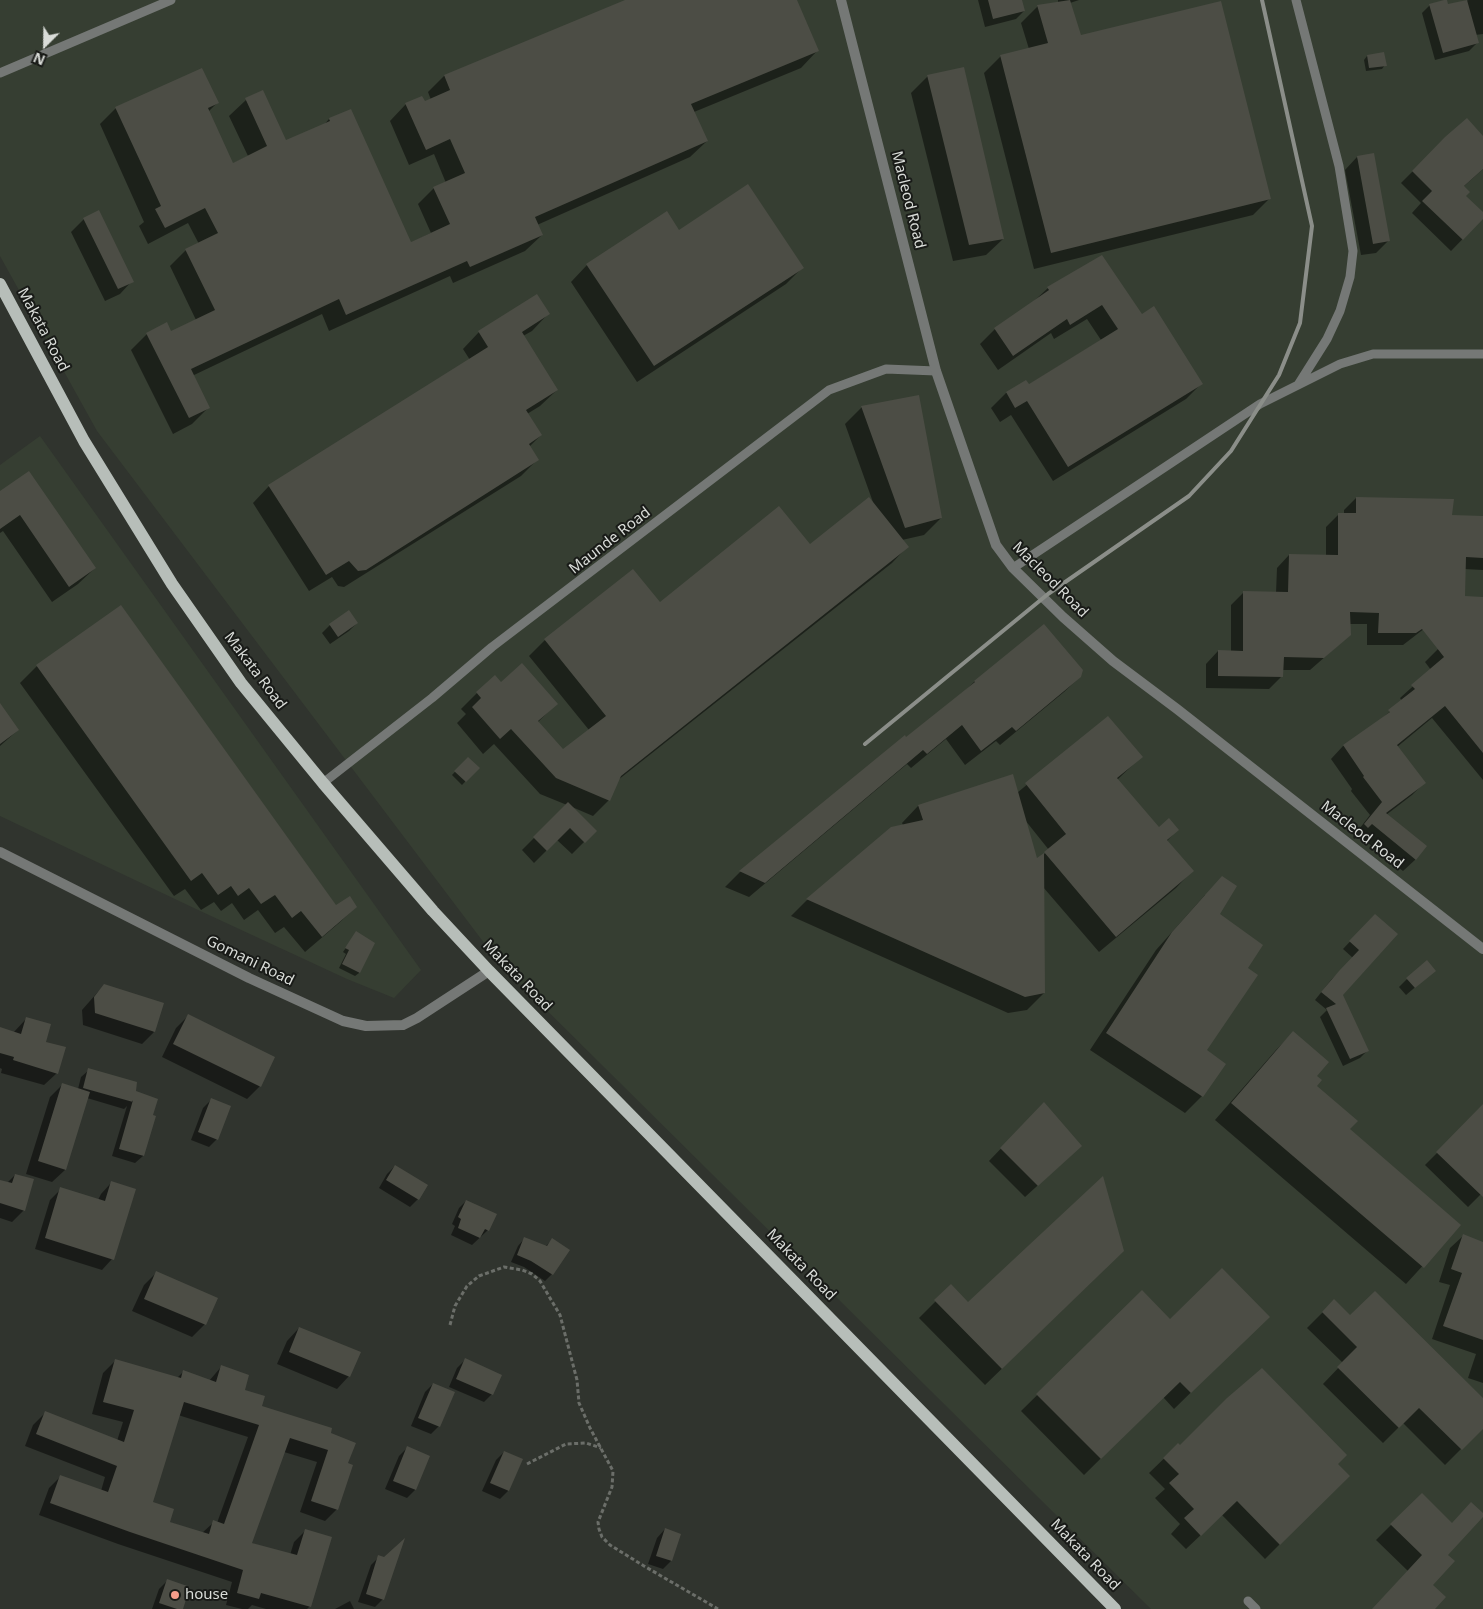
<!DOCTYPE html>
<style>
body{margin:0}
#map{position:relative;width:1483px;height:1609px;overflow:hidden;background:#30342e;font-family:"Noto Sans",sans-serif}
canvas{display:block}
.north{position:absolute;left:20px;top:20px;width:50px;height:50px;-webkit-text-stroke:4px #191b18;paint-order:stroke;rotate:203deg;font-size:14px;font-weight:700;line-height:20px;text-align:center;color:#d9dcd8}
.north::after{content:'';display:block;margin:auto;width:18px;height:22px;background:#d9dcd8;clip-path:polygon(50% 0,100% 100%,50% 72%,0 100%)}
</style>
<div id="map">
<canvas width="1483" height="1609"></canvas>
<div class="north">N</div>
</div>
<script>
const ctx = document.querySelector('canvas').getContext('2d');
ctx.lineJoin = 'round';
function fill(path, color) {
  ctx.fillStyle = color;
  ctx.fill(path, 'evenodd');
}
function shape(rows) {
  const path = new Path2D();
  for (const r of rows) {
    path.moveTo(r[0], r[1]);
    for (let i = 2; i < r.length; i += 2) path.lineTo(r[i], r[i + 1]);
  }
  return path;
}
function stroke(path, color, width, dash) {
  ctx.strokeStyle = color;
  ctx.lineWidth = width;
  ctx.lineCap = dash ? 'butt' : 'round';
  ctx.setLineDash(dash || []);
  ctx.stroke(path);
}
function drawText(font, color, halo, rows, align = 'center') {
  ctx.font = font + ' "Noto Sans",sans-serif';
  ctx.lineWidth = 4;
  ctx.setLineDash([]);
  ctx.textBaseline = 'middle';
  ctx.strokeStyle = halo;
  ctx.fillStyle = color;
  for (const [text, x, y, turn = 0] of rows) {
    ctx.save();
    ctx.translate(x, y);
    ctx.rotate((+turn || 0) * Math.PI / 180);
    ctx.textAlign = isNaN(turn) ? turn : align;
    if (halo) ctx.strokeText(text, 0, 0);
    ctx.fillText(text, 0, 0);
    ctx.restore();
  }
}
const built = shape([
 [0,0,1483,0,1483,1609,1151,1609,500,964,97,431,0,256],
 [40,436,421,970,394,998,347,979,196,909,0,816,0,465]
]);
const shadow = shape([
 [628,0,796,0,817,51,801,68,694,112,707,141,690,157,537,225,542,235,525,251,453,283,450,276,329,331,322,314,192,376,208,408,192,424,173,434,131,350,147,334,171,332,196,320,170,266,186,250,199,244,188,223,148,244,139,226,144,222,100,124,116,108,217,103,208,112,232,164,248,156,229,116,246,100,262,92,286,142,324,125,329,119,410,243,431,233,418,204,434,188,446,183,434,154,409,165,390,121,406,104,424,102,431,100,428,92,444,76],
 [978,0,1021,0,1024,11,1016,19,985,27],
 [1058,0,1079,0,1070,3,1080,37,1270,198,1253,215,1034,269,984,73,1001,56,1029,49,1021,23,1038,6,1058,3],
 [1469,0,1483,0,1483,34,1475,35,1477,43,1469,51,1435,60,1422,13,1430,5,1448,5],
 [1367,56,1385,65,1382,69,1366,71,1364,60],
 [928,76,1003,239,986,255,953,261,911,93],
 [1483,137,1483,169,1463,187,1465,196,1483,214,1483,218,1451,251,1412,213,1421,203,1401,183,1446,138],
 [1357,157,1389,240,1376,253,1361,255,1345,170],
 [84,219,132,281,120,294,105,301,71,232],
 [679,231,802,268,786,284,637,382,571,282,587,265],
 [1048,288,1141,316,1201,384,1186,399,1053,481,1011,415,1000,422,991,408,1006,393,1028,385,1101,340,1087,319,1054,339,1051,333,998,370,980,344,995,329,1033,302],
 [548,314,532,331,523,336,557,390,540,406,527,414,541,435,529,447,537,460,521,476,344,587,338,586,332,577,309,591,253,503,269,486,470,360,463,349,479,332],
 [862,407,941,518,924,535,902,540,907,547,892,563,618,780,609,800,593,816,572,807,595,831,572,854,557,840,534,863,522,850,567,805,540,794,494,744,483,754,457,723,466,714,461,709,477,693,501,684,556,704,537,723,563,751,589,730,529,656,545,640,659,604,810,546,874,505,845,424],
 [0,493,95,568,78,584,52,602,3,531,0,533],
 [1356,498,1450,516,1483,517,1483,570,1464,569,1451,608,1403,645,1367,645,1367,624,1349,624,1350,635,1310,670,1282,670,1281,677,1269,689,1206,688,1206,664,1218,651,1231,652,1231,605,1243,593,1276,593,1277,568,1289,555,1326,556,1326,527,1339,514,1344,514,1344,510],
 [121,606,336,906,356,907,339,923,305,952,284,927,275,933,258,910,244,920,232,903,221,911,214,902,201,910,185,889,174,896,20,683,37,666],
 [1483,615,1483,780,1432,718,1397,747,1424,783,1412,795,1386,815,1416,859,1403,871,1359,836,1354,839,1353,837,1370,815,1351,791,1352,789,1331,759,1343,746,1378,722,1402,701,1400,698,1431,670,1425,662,1438,649],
 [357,623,349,631,330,644,322,633,330,625],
 [1080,677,1064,692,1000,745,996,741,965,765,946,739,911,768,907,764,749,897,725,887,740,872,905,737,906,738,965,691,975,681],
 [0,705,18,730,0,746],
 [1108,717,1141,757,1117,780,1159,829,1177,830,1167,841,1192,871,1176,888,1099,952,1043,887,1044,993,1027,1010,1008,1013,791,916,807,900,892,828,903,825,902,823,918,806,1013,776,1017,793],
 [1025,820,1049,850,1037,860],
 [468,758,478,768,462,785,452,775],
 [1205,895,1218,914,1246,969,1206,1050,1224,1064,1202,1096,1185,1113,1090,1050,1156,950],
 [1375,915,1342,995,1368,1050,1360,1058,1343,1066,1320,1017,1327,1010,1315,1000,1331,980,1353,958,1343,949],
 [356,933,373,943,359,973,355,976,339,968,346,954,343,952],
 [1426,978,1406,995,1399,987,1407,979],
 [104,985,154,1032,142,1044,83,1025,82,1010],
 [188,1016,260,1086,247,1099,162,1057,176,1028],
 [26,1019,44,1043,57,1073,44,1085,1,1073,2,1069,0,1068,0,1031,13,1033],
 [1293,1033,1315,1076,1316,1086,1348,1130,1460,1225,1406,1284,1215,1120,1276,1050],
 [89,1070,135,1091,154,1117,143,1156,135,1163,112,1156,127,1106,124,1109,87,1098,65,1170,52,1182,26,1174,50,1097,62,1085,78,1089,81,1077],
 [211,1100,217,1139,209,1147,191,1140,203,1108],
 [1479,1111,1483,1115,1483,1192,1468,1207,1425,1165],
 [1032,1116,1068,1158,1025,1197,989,1161],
 [395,1166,418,1199,410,1207,379,1188,387,1174],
 [15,1175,24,1210,12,1222,0,1218,0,1181,7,1183],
 [111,1183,112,1259,102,1270,35,1249,50,1200,61,1189,98,1200,101,1194],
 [466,1201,488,1230,472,1245,451,1235,455,1226,452,1224,459,1208],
 [1463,1236,1483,1244,1483,1383,1468,1378,1476,1354,1432,1339,1450,1285,1439,1282,1450,1248],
 [524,1239,545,1247,552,1240,569,1250,552,1274,545,1281,524,1267,511,1262,518,1246],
 [1106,1268,985,1385,919,1318,951,1286,968,1303],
 [156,1273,205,1324,192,1337,132,1311,144,1285],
 [1142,1292,1170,1321,1268,1317,1174,1409,1163,1397,1084,1475,1021,1411],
 [1334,1301,1350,1317,1483,1400,1483,1427,1445,1465,1403,1423,1383,1443,1323,1384,1343,1363,1307,1328],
 [299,1328,349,1376,337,1389,277,1364,287,1341],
 [465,1360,492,1394,484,1402,449,1387,457,1368],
 [115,1361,177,1378,183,1372,209,1381,221,1367,260,1407,329,1434,346,1464,337,1509,325,1521,300,1512,317,1462,284,1452,251,1543,290,1555,294,1542,306,1530,310,1606,307,1609,266,1609,252,1605,248,1609,242,1609,226,1605,232,1582,118,1544,39,1515,49,1488,61,1476,101,1491,105,1477,25,1446,33,1425,45,1413,117,1441,123,1422,92,1414,103,1373],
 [178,1415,248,1437,217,1523,214,1522,202,1533,169,1522,151,1503],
 [433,1384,439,1426,431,1434,411,1426,425,1392],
 [1178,1445,1180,1447,1336,1464,1348,1476,1265,1559,1222,1515,1186,1549,1171,1534,1180,1524,1155,1498,1165,1489,1149,1473],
 [407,1448,428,1456,415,1490,407,1498,385,1489,399,1456],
 [504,1452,522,1460,508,1491,500,1499,482,1491,496,1460],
 [1422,1494,1451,1524,1483,1515,1446,1555,1431,1585,1434,1609,1373,1609,1408,1571,1376,1540],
 [665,1529,679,1535,671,1561,663,1569,648,1564,657,1538],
 [379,1557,383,1599,375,1607,358,1602,371,1565],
 [167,1581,182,1609,152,1609,159,1589],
 [350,1601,354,1609,335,1609]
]);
const building = shape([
 [625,0,797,0,819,51,691,104,708,141,535,217,543,235,470,267,467,261,346,315,339,299,191,369,210,408,189,418,146,333,167,322,171,331,215,310,185,249,218,233,205,208,165,228,155,209,161,206,115,107,202,68,219,103,208,108,233,163,267,146,245,98,263,90,286,140,330,121,329,118,351,109,411,242,450,224,433,187,465,173,450,139,426,150,405,103,422,96,425,101,450,90,444,75],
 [988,0,1022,0,1025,11,993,19],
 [1070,0,1081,35,1221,1,1271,199,1051,253,1000,55,1048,43,1037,5],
 [1444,0,1447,0,1448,4,1467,0,1479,43,1443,53,1429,4],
 [1384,52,1387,66,1369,68,1367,55],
 [964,67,1004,239,969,245,927,75],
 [1467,118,1483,136,1483,169,1464,186,1470,192,1466,196,1483,212,1483,219,1463,240,1422,201,1432,191,1412,171,1445,137],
 [1374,153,1390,241,1373,244,1357,156],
 [748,184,804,268,654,366,586,264,667,211,679,230],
 [99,210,134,282,118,289,83,218],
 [1102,255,1142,314,1154,306,1203,384,1068,467,1027,401,1015,408,1006,392,1026,380,1029,384,1118,329,1102,305,1070,325,1067,319,1013,356,994,328,1049,290,1047,287],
 [537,294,550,314,522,332,558,390,526,410,542,435,529,444,539,460,366,570,358,571,349,561,326,575,268,485,488,347,478,331],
 [919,395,942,518,905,528,861,406],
 [29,471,96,568,69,587,20,515,0,529,0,491],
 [869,497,909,547,621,776,610,801,556,778,511,729,500,739,472,707,481,698,476,692,495,675,501,682,522,663,558,704,538,721,563,749,606,716,544,639,633,569,660,602,779,506,810,544],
 [1356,497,1454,499,1452,515,1483,516,1483,558,1466,557,1465,596,1483,597,1483,753,1445,706,1397,745,1426,783,1386,813,1427,846,1416,860,1372,824,1368,828,1364,824,1382,802,1363,777,1364,776,1343,745,1390,712,1388,710,1415,689,1411,685,1444,657,1422,629,1416,633,1378,633,1379,613,1350,612,1351,635,1324,658,1284,657,1283,677,1218,676,1218,650,1243,651,1243,591,1288,592,1289,554,1338,555,1338,513,1356,513],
 [121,605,336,905,350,896,357,907,322,937,301,911,292,918,275,895,261,904,249,888,238,896,231,886,218,895,202,873,191,881,36,665],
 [349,610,358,623,338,637,329,624],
 [1044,624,1083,670,1081,677,1016,731,1012,727,981,751,962,725,927,754,923,750,765,883,739,871,905,735,906,737,975,682,974,681],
 [0,703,19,730,0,744],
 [1108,716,1143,757,1117,778,1159,827,1169,818,1179,830,1167,840,1194,871,1116,937,1044,852,1066,834,1025,783],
 [468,757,480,768,466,782,454,771],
 [1013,774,1037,858,1044,853,1045,993,1025,997,806,899,891,827,923,820,918,805],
 [568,802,597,831,585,843,570,828,547,851,533,837],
 [1222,876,1237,886,1220,914,1263,945,1248,968,1258,975,1207,1050,1226,1064,1203,1097,1106,1033,1172,932],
 [1375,914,1398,934,1343,995,1369,1051,1350,1059,1326,1008,1336,1004,1321,992,1339,971,1359,950,1349,941],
 [356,931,375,943,360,973,342,964,349,950,345,948],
 [1427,960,1436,971,1415,988,1406,978],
 [104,984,164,1003,155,1032,95,1013,94,997],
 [188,1014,275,1057,261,1087,173,1044],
 [26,1017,51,1024,46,1042,66,1047,58,1074,13,1060,14,1057,0,1053,0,1027,21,1034],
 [1293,1031,1329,1062,1317,1076,1322,1080,1317,1086,1358,1121,1350,1129,1461,1225,1424,1268,1231,1103],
 [88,1068,137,1082,136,1091,158,1099,153,1115,156,1116,144,1156,119,1149,133,1100,133,1102,83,1088],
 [62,1083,90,1092,66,1170,38,1161],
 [211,1098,231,1106,218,1140,198,1132],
 [1044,1102,1082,1146,1038,1186,1000,1148],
 [1483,1104,1483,1197,1436,1152],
 [395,1165,428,1185,419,1200,386,1180],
 [15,1174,34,1179,25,1211,0,1203,0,1180,12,1183],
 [1103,1176,1124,1251,1002,1369,934,1300,951,1284,968,1302],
 [111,1181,136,1189,114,1260,45,1238,60,1187,105,1201],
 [466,1200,497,1214,489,1231,485,1229,480,1238,458,1228,461,1219,458,1217],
 [1463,1234,1483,1242,1483,1340,1443,1326,1462,1273,1451,1269],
 [524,1237,547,1246,552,1238,570,1250,553,1275,531,1261,517,1255],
 [1222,1268,1270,1317,1191,1393,1180,1382,1101,1459,1036,1394,1142,1290,1170,1319],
 [156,1271,218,1298,206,1325,144,1299],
 [1375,1291,1483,1398,1483,1429,1462,1450,1419,1408,1399,1428,1337,1367,1357,1347,1322,1312,1334,1299,1350,1315],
 [299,1327,361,1352,350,1377,289,1352],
 [465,1358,502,1375,493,1395,456,1379],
 [115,1359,181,1378,183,1370,216,1382,221,1365,249,1375,245,1390,265,1396,262,1406,332,1428,331,1433,356,1443,348,1463,353,1465,338,1510,311,1501,328,1450,290,1438,252,1543,297,1555,305,1529,332,1537,311,1607,261,1593,259,1599,237,1593,243,1570,130,1532,50,1503,60,1475,108,1492,117,1466,36,1434,45,1411,124,1442,134,1410,103,1402],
 [184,1402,259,1425,224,1524,213,1520,209,1534,170,1522,174,1509,153,1502],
 [1262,1368,1347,1455,1338,1464,1350,1476,1280,1545,1237,1501,1201,1536,1184,1518,1194,1509,1169,1483,1179,1474,1163,1458,1178,1443,1180,1445,1227,1398],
 [433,1383,455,1392,440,1427,418,1418],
 [407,1446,430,1456,416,1490,393,1481],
 [504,1451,523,1459,509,1491,490,1483],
 [1422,1493,1452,1523,1471,1502,1483,1513,1483,1517,1448,1555,1455,1561,1433,1585,1446,1597,1435,1609,1372,1609,1422,1555,1390,1524],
 [665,1528,681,1534,672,1561,656,1556],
 [405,1538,384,1600,366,1594,378,1555,384,1557],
 [167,1579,190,1587,183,1609,177,1609,159,1603]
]);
const path = shape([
 [450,1325,455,1306,467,1286,479,1276,504,1267,522,1270,532,1274,540,1281,560,1315,577,1380,579,1403,590,1428,613,1471,612,1487,598,1522,599,1529,602,1537,610,1545,644,1566,718,1609],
 [527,1464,566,1444,586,1443,601,1448]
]);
const lane = shape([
 [1296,0,1339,166,1353,251,1350,277,1340,311,1327,339,1298,385],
 [0,73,171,0],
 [1013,568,1260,404,1340,364,1373,354,1483,354],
 [323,783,432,698,492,647,829,390,886,369,936,371],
 [1248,1601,1256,1609]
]);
const street = shape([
 [841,0,936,371,996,545,1013,568,1063,617,1113,661,1177,709,1483,949],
 [0,852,249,978,343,1021,366,1026,403,1025,417,1018,489,971]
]);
const primary = shape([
 [0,284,84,441,172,584,241,683,323,783,433,911,489,971,1115,1609]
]);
const rail = shape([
 [865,744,1048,594,1189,496,1231,451,1279,375,1300,323,1312,226,1262,0]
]);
const markers = [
 [175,1595,5,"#f49d8b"]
];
const streetNames = [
 ["Macleod Road",908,200,76],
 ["Makata Road",43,330,62],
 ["Maunde Road",610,541,-38],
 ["Macleod Road",1050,580,45],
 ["Makata Road",255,671,53],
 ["Macleod Road",1362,835,38],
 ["Gomani Road",250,961,26],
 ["Makata Road",517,976,46],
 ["Makata Road",801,1265,46],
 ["Makata Road",1085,1555,46]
];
const poiNames = [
 ["house",185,1595]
];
fill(built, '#363e32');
fill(shadow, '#0007');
fill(building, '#4c4d45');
stroke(path, '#6b6e69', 3, [4, 2.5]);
stroke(lane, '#757876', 9);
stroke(street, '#757876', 10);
stroke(primary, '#b7beb9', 12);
stroke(rail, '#8b8e89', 4);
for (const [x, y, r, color] of markers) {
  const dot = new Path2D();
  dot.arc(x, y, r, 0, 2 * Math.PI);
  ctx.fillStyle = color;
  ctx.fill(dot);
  stroke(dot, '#191b18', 2);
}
drawText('15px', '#d9dcd8', '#191b18', streetNames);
drawText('15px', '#d9dcd8', '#191b18', poiNames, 'left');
</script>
